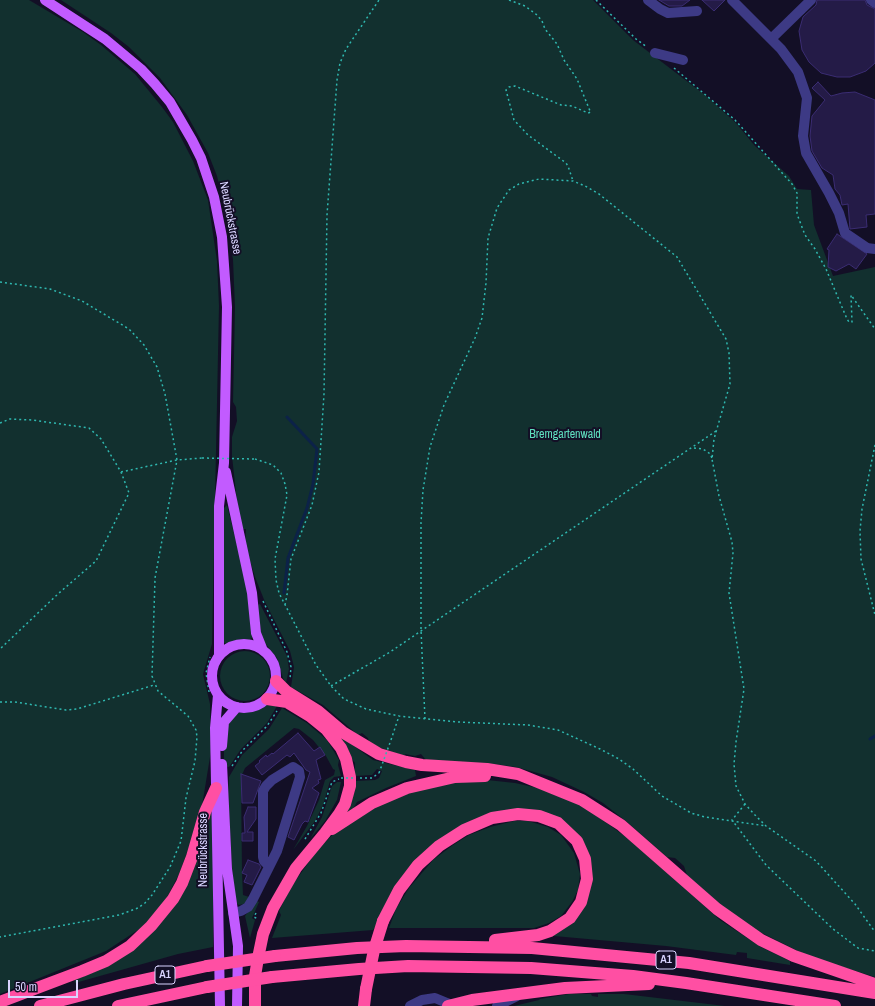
<!DOCTYPE html>
<meta charset="utf-8">
<style>
body{margin:0}
#map{position:relative;width:875px;height:1006px;overflow:hidden;background:#130f26;font-family:"Archivo Narrow",sans-serif}
canvas{display:block}
.scale{position:absolute;left:8px;top:980px;width:70px;height:18px;box-sizing:border-box;border:2px solid #d9d4ff;border-top:0;padding-left:5px;font-size:12px;line-height:14px;white-space:nowrap;color:#d9d4ff;-webkit-text-stroke:3px #130f26;paint-order:stroke}
</style>
<div id="map">
<canvas width="875" height="1006"></canvas>
<div class="scale">50 m</div>
</div>
<script>
const ctx = document.querySelector('canvas').getContext('2d');
ctx.lineJoin = 'round';
function fill(path, color) {
  ctx.fillStyle = color;
  ctx.fill(path, 'evenodd');
}
function shape(rows) {
  const path = new Path2D();
  for (const r of rows) {
    if (r.length === 3) {
      path.moveTo(r[0] + r[2], r[1]);
      path.arc(r[0], r[1], r[2], 0, 2 * Math.PI);
      continue;
    }
    path.moveTo(r[0], r[1]);
    for (let i = 2; i < r.length; i += 2) path.lineTo(r[i], r[i + 1]);
  }
  return path;
}
function stroke(path, color, width, dash) {
  ctx.strokeStyle = color;
  ctx.lineWidth = width;
  ctx.lineCap = dash ? 'butt' : 'round';
  ctx.setLineDash(dash || []);
  ctx.stroke(path);
}
function drawText(font, color, halo, rows, align = 'center') {
  ctx.font = font + ' "Archivo Narrow",sans-serif';
  ctx.lineWidth = 4;
  ctx.setLineDash([]);
  ctx.textBaseline = 'middle';
  ctx.strokeStyle = halo;
  ctx.fillStyle = color;
  for (const [text, x, y, turn = 0] of rows) {
    ctx.save();
    ctx.translate(x, y);
    ctx.rotate((+turn || 0) * Math.PI / 180);
    ctx.textAlign = isNaN(turn) ? turn : align;
    if (halo) ctx.strokeText(text, 0, 0);
    ctx.fillText(text, 0, 0);
    ctx.restore();
  }
}
const green = shape([
 [0,0,29,0,83,32,101,45,135,74,162,107,173,122,193,161,208,200,217,261,219,306,212,644,203,674,210,704,211,751,200,818,179,874,163,905,141,928,106,951,0,994],
 [61,0,593,0,633,40,705,95,736,123,755,146,789,176,797,189,811,190,814,225,833,276,875,267,875,977,810,957,754,929,720,904,687,875,684,866,675,858,667,857,627,822,603,803,584,792,552,777,516,767,494,764,426,760,421,754,415,756,405,754,404,756,381,748,369,742,368,738,362,733,358,735,323,705,291,687,294,667,290,651,265,602,255,577,245,544,246,529,242,529,237,502,232,456,232,437,237,421,236,407,233,402,235,307,233,260,226,213,217,176,208,153,187,115,160,78,129,47,111,33],
 [227,505,246,581,253,636,250,640,237,640,227,644,222,642,223,509],
 [260,604,287,656,289,669,286,683,283,678,277,658,265,643,261,633,257,605],
 [245,676,25],
 [266,705,277,706,267,723,241,749,229,767,224,766,224,737,226,725,238,713,256,710],
 [282,708,307,723,327,740,339,760,338,765,341,776,334,777,330,781,323,805,315,821,293,850,307,826,319,800,325,780,334,775,335,770,333,769,326,756,313,740,299,729,294,728,245,768,241,777,242,873,243,895,249,897,247,903,239,905,236,903,233,886,228,794,229,777,242,755,269,729],
 [339,735,373,760,415,770,416,776,386,788,357,802,353,809,344,817,355,791,355,781,375,780,379,778,382,771,377,769,372,775,355,776,355,763,349,756],
 [487,780,515,783,538,788,560,796,586,808,630,840,720,920,761,947,790,961,790,965,747,958,747,953,737,952,736,955,666,946,554,936,554,934,574,919,588,855,535,811,445,837,373,930,272,938,281,915,279,911,291,887,316,852,333,834,368,809,430,785],
 [337,782,341,782,337,800,325,821,310,839,322,817,332,786],
 [209,813,213,813,213,947,178,954,75,983,74,978,156,927],
 [514,821,528,821,548,827,561,835,574,853,580,874,578,890,572,902,561,916,549,923,534,928,389,928,396,909,409,888,433,860,453,845,469,835,490,827],
 [256,901,259,902,252,918,255,920,250,938,245,916],
 [569,994,591,994,592,996,598,997,598,994,624,994,725,1006,514,1006,539,1000,540,999]
]);
const stream = shape([
 [284,593,288,558,307,508,313,484,317,449,287,417],
 [870,739,875,736]
]);
const building = shape([
 [659,0,690,0,682,6,669,6,659,0],
 [702,0,725,0,714,11,702,0],
 [817,0,865,0,867,5,875,9,875,63,866,71,850,77,837,77,821,73,809,62,802,50,799,31,803,17,816,5,817,0],
 [818,82,831,96,842,93,855,92,875,100,875,214,866,215,867,227,850,229,848,204,842,205,840,195,835,189,833,175,822,168,812,151,810,136,812,116,825,100,812,88,818,82],
 [837,234,867,254,856,269,849,264,836,271,828,267,829,250,827,249,837,234],
 [298,733,314,751,320,747,325,755,316,760,321,779,318,780,319,783,312,788,319,793,308,822,305,821,302,824,294,840,288,837,310,772,306,770,294,753,290,757,287,755,262,775,255,766,260,762,259,761,266,755,267,757,272,753,273,754,298,733],
 [241,774,261,781,253,803,242,803,241,774],
 [248,807,256,807,256,819,247,832,253,832,253,841,242,841,242,833,245,833,244,817,248,807],
 [248,860,259,864,261,867,252,885,244,882,247,875,242,873,248,860]
]);
const path = shape([
 [509,0,525,6,537,15,542,21,545,29,557,44,564,60,577,79,590,111,591,112,588,113,572,106,561,105,515,86,509,87,506,90,514,120,528,135,566,163,568,166,573,181],
 [596,0,636,39,647,47],
 [674,68,735,120,792,184,797,193,797,214,805,235,815,249,826,269,847,319,849,322,852,322,851,295,875,329],
 [0,282,50,289,82,301,129,329,144,345,157,367,165,394,177,460,155,578,152,676,158,691,188,716,196,730,197,737,195,761,186,798,181,841,170,867,152,895,145,903,138,908,119,915,0,937],
 [0,423,10,419,32,420,89,428,101,439,121,472,129,493,96,561,59,593,0,649],
 [875,445,862,509,860,531,861,559,875,615],
 [694,448,703,449,709,453,712,458],
 [255,459,273,465,281,473,285,484,287,495,275,559,276,580,279,593,316,665,331,686,344,699,366,709,399,716,458,722,528,725,558,730,600,749,619,759,633,769,662,796,691,813,705,817,766,826],
 [121,472,177,460,202,458],
 [263,601,287,652,291,667,290,679],
 [285,605,287,595,291,559,312,505,319,472,324,394,327,215,337,80,340,63,346,49,379,0],
 [331,686,390,652,716,431],
 [209,692,206,673,210,657],
 [0,702,15,702,66,710,77,709,154,685],
 [425,719,421,630,421,523,423,490,430,447,444,405,475,338,482,318,486,283,488,238,497,208,509,190,519,184,539,179,573,181,585,186,599,194,677,257,726,339,729,353,730,384,714,439,712,459,719,496,732,542,733,553,729,593,744,689,736,742,734,764,736,786,745,804,755,815,766,826,816,861,855,904,875,932],
 [391,740,399,716],
 [232,766,243,750,267,726,277,711],
 [360,778,372,778,379,773],
 [745,804,732,820,766,865,833,929,858,948,875,951],
 [305,839,321,813,332,782,339,779],
 [256,913,254,917,258,919]
]);
const minor = shape([
 [648,0,660,9,668,13,697,11],
 [732,0,781,49,798,72,807,98,803,136,806,153,829,193,839,213,845,233,867,248,875,249],
 [871,0,875,3],
 [771,39,811,0],
 [655,53,683,60],
 [233,913,241,911,248,907,253,899,277,851,300,777,299,771,293,767,272,780,266,786,263,791,263,857,264,861,269,866],
 [410,1006,422,1000,435,998,452,1005],
 [497,1006,517,996]
]);
const major = shape([
 [45,0,105,39,141,69,155,84,170,102,192,140,201,158,214,197,222,237,227,307,224,463,219,506,219,656],
 [226,472,252,593,256,633,262,648],
 [244,676,32],
 [218,695,215,728,220,1006],
 [222,746,224,722,237,707],
 [222,764,227,869,238,946,237,1006]
]);
const highway = shape([
 [276,681,286,691,318,711,344,733,379,754,406,762,422,765,487,769,518,774,582,800,621,825,717,909,761,940,794,956,875,984],
 [332,829,372,803,407,788,455,777,485,776],
 [383,921,399,890,418,865,439,846,464,830,492,818,518,814,539,816,558,823,577,841,585,859,587,879,581,902,570,918,550,931,538,935,495,940],
 [275,956,357,948,406,946,532,948,689,963,875,993],
 [272,977,359,969,408,966,531,968,633,976,686,983,835,1006],
 [0,1002,82,971,106,961,130,946,151,926,173,899,182,883,192,857,205,812,216,788],
 [40,1006,124,984,207,966],
 [118,1006,207,987],
 [255,1006,255,976,258,958,263,934,273,908,296,868,325,833,339,814,345,804,350,786,350,777,346,759,341,748,326,729,310,716,287,702,267,699],
 [364,1006,366,989],
 [448,1006,472,1000,565,988,649,984]
]);
const pathBridge = shape([
 [202,458,255,459],
 [379,773,391,740],
 [341,778,356,778]
]);
const highwayBridge = shape([
 [207,966,275,956],
 [207,987,272,977],
 [366,989,374,950,383,921]
]);
const shields = [
 [666,960,20],
 [165,975,20]
];
const shieldNames = [
 ["A1",666,960],
 ["A1",165,975]
];
const streetNames = [
 ["Neubrückstrasse",230,218,79],
 ["Neubrückstrasse",204,850,-90]
];
const parkNames = [
 ["Bremgartenwald",565,435]
];
fill(green, '#12302f');
stroke(stream, '#0c2248', 3);
fill(building, '#241b47');
stroke(building, '#3b2d73', 1);
stroke(path, '#2fb8b0', 1.5, [2, 3]);
stroke(minor, '#3d3a85', 10);
stroke(major, '#c25bff', 10);
stroke(highway, '#ff4fa3', 12);
stroke(pathBridge, '#2fb8b0', 1.5, [2, 3]);
stroke(highwayBridge, '#ff4fa3', 12);
for (const [x, y, w] of shields) {
  const box = new Path2D();
  box.roundRect(x - w / 2, y - 9, w, 18, 3);
  ctx.fillStyle = '#130f26';
  ctx.fill(box);
  stroke(box, '#d9d4ff', 1);
}
drawText('bold 11px', '#d9d4ff', null, shieldNames);
drawText('12px', '#d9d4ff', '#130f26', streetNames);
drawText('12px', '#5fe0c0', '#130f26', parkNames);
</script>
